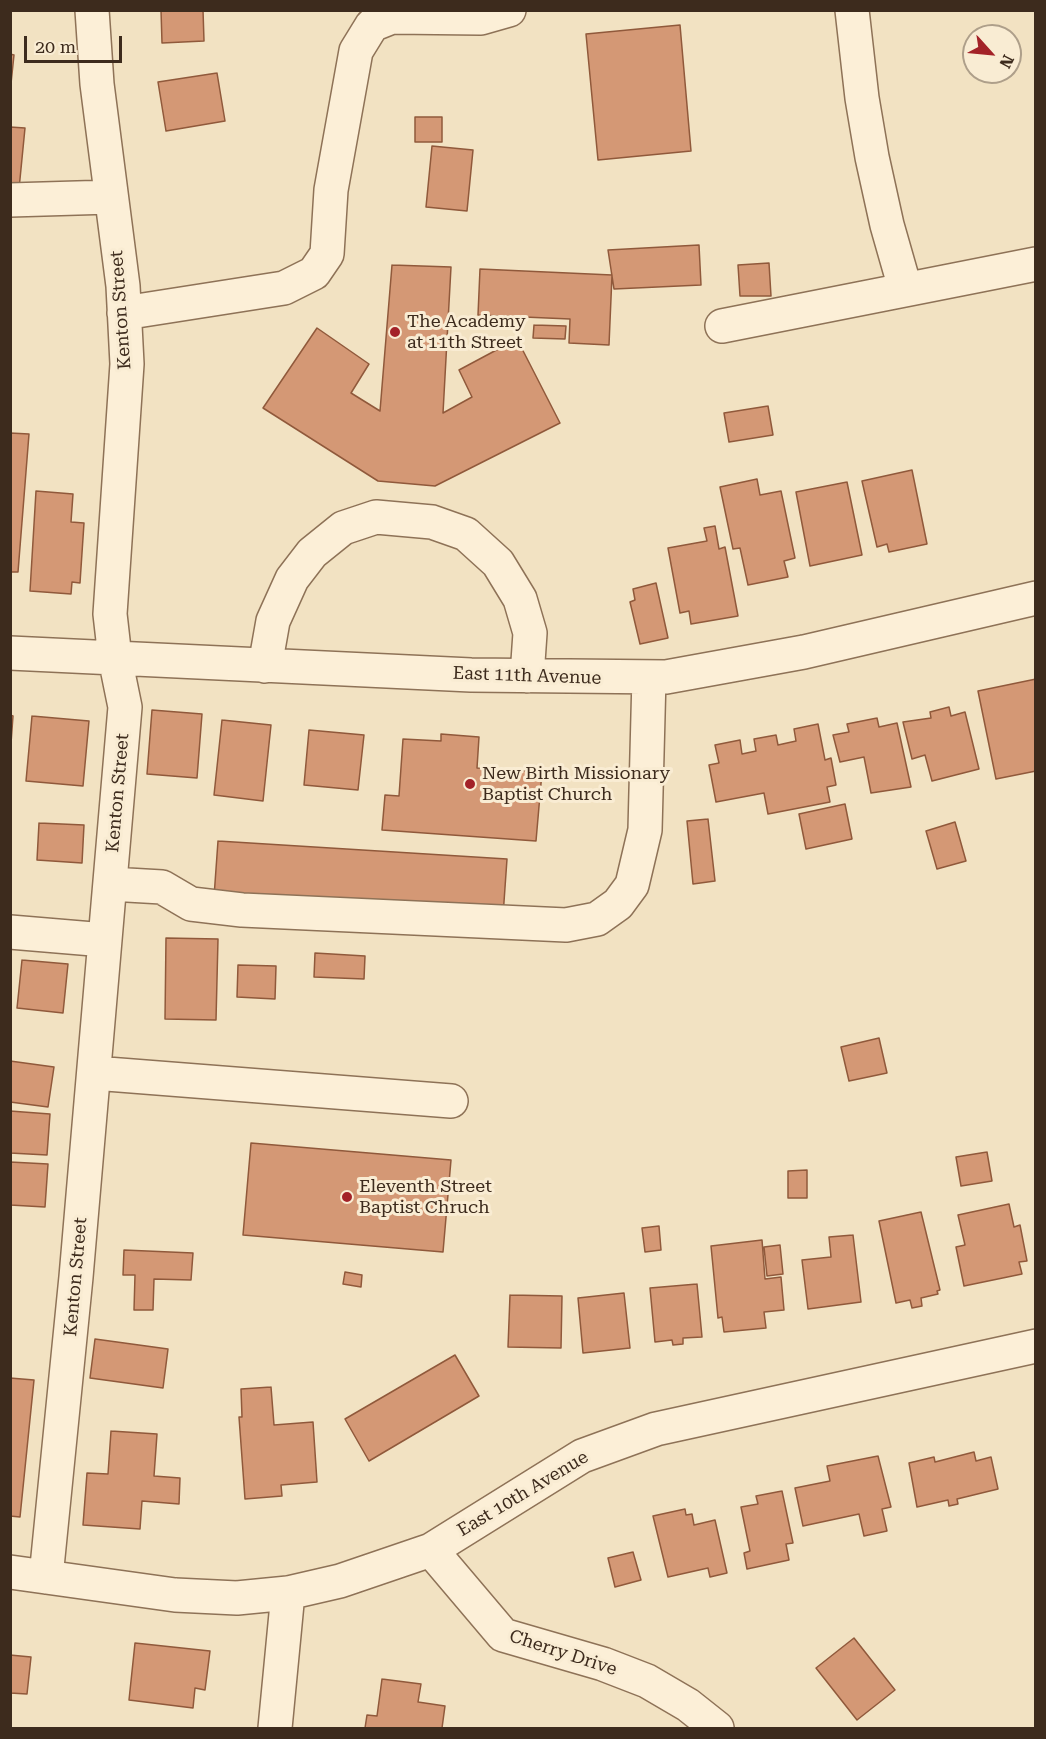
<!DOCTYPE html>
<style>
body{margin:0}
#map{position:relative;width:1046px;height:1739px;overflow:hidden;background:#f2e2c2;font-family:"Roboto Serif",serif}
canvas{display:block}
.frame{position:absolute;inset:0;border:12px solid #3d2b1d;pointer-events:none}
.north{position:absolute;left:962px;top:24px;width:60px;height:60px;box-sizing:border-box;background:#f9ecd3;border:2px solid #ae9f8a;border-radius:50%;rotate:117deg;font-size:16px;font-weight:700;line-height:24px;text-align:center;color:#3d2b1d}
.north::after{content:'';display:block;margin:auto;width:21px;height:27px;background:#a32228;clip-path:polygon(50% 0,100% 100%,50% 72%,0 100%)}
.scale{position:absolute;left:24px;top:36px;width:98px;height:27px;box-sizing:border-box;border:3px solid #3d2b1d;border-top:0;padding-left:8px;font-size:18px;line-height:21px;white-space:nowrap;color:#3d2b1d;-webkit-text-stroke:4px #f9ecd3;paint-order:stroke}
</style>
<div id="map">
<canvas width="1046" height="1739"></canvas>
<div class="frame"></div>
<div class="north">N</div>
<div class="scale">20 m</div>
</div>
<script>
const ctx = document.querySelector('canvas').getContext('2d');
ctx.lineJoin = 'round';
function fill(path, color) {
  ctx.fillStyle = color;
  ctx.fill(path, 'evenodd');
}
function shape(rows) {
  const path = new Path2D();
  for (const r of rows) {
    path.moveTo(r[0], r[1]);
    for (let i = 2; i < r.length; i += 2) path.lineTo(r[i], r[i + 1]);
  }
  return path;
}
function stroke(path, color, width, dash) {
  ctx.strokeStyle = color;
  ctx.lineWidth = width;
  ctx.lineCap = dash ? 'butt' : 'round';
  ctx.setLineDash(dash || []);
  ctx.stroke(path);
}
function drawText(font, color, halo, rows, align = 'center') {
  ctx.font = font + ' "Roboto Serif",serif';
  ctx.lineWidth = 6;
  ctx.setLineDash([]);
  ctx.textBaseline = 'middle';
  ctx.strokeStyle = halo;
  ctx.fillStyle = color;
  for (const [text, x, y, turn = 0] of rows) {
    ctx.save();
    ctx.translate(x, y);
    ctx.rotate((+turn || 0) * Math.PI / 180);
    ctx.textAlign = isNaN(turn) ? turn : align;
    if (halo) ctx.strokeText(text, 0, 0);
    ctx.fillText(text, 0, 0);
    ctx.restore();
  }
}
const building = shape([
 [161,10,203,10,204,41,162,43,161,10],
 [680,25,691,151,598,160,586,34,680,25],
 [10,54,14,55,10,93,10,54],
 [217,73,225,121,166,131,158,82,217,73],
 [415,117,442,117,442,142,415,142,415,117],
 [10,127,25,128,19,189,10,188,10,127],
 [432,146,473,150,467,211,426,207,432,146],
 [699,245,701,285,614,289,608,250,699,245],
 [769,263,771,296,740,296,738,265,769,263],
 [392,265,451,267,443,413,472,397,459,370,517,339,560,423,435,486,378,481,263,408,317,328,369,364,351,393,380,411,392,265],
 [480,269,612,275,609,345,569,343,570,319,478,315,480,269],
 [534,325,566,326,565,339,533,338,534,325],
 [768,406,773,435,729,442,724,413,768,406],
 [10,433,29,434,18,572,10,572,10,433],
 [912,470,927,544,889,552,887,544,877,547,862,481,912,470],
 [757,479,760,495,781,491,795,558,784,561,788,577,748,585,740,548,733,549,720,487,757,479],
 [847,482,862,555,810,566,796,492,847,482],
 [36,491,73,494,71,522,84,523,80,583,72,582,71,594,30,591,36,491],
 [715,526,719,549,725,547,738,616,691,624,689,611,680,613,668,548,707,541,704,528,715,526],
 [656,583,668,638,640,644,630,602,635,600,633,589,656,583],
 [1036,679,1036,771,996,779,978,691,1036,679],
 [949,707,951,716,965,712,979,769,932,781,925,755,912,759,903,722,931,718,930,712,949,707],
 [152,710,202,714,197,778,147,774,152,710],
 [10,715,13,716,10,757,10,715],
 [32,716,89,721,83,786,26,781,32,716],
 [877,718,879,727,897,723,911,787,871,793,864,757,840,762,833,735,849,732,847,724,877,718],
 [222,720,271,725,263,801,214,795,222,720],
 [818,724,825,760,831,758,836,785,827,787,830,802,768,814,764,793,716,802,709,765,719,763,715,745,740,740,742,754,756,751,754,739,776,735,778,745,796,741,794,729,818,724],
 [309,730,364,735,358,790,304,785,309,730],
 [441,734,479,737,477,768,542,772,536,841,382,830,385,795,399,796,403,739,441,741,441,734],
 [845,804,852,839,806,849,799,814,845,804],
 [708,819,715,881,693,884,687,821,708,819],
 [955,822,966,861,937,869,926,831,955,822],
 [39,823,84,825,82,863,37,860,39,823],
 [218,841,507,859,503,916,214,897,218,841],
 [166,938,218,939,216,1020,165,1019,166,938],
 [315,953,365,956,364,979,314,977,315,953],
 [22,960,68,964,63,1013,17,1008,22,960],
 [238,965,276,966,275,999,237,997,238,965],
 [879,1038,887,1073,849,1081,841,1047,879,1038],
 [10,1061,54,1067,48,1107,10,1102,10,1061],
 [10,1111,50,1114,47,1155,10,1153,10,1111],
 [251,1143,451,1160,443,1252,243,1235,251,1143],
 [987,1152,992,1181,961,1186,956,1157,987,1152],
 [10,1162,48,1164,45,1207,10,1205,10,1162],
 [807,1170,807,1198,788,1198,788,1171,807,1170],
 [1009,1204,1014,1227,1020,1225,1027,1261,1019,1262,1022,1274,964,1286,956,1247,965,1245,958,1215,1009,1204],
 [921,1212,940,1290,937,1291,938,1294,921,1298,922,1306,912,1308,910,1300,896,1303,879,1221,921,1212],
 [659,1226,661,1250,645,1252,642,1228,659,1226],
 [853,1235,861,1302,808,1309,802,1260,831,1257,829,1237,853,1235],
 [762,1240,765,1279,781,1277,784,1310,764,1312,766,1328,724,1332,722,1317,718,1318,711,1246,762,1240],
 [780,1245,783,1274,767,1276,764,1247,780,1245],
 [124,1250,193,1253,191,1280,154,1279,153,1310,134,1310,135,1275,123,1275,124,1250],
 [345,1272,362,1275,361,1287,343,1284,345,1272],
 [697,1284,702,1337,683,1338,683,1344,673,1345,672,1340,655,1342,650,1288,697,1284],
 [624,1293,630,1348,583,1353,578,1298,624,1293],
 [510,1295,562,1296,561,1348,508,1347,510,1295],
 [95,1339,168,1349,163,1388,90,1378,95,1339],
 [455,1355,479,1396,369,1461,345,1419,455,1355],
 [10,1378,34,1380,20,1517,10,1516,10,1378],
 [271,1387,274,1425,313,1422,317,1482,281,1485,282,1496,245,1499,239,1417,242,1417,241,1389,271,1387],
 [111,1431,157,1434,154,1476,180,1478,179,1504,142,1501,140,1529,83,1525,87,1473,108,1474,111,1431],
 [974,1452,976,1461,991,1457,998,1489,957,1499,958,1504,949,1506,948,1500,917,1507,909,1463,934,1457,935,1462,974,1452],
 [878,1456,891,1507,882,1509,887,1531,864,1536,859,1514,803,1526,795,1488,830,1481,827,1466,878,1456],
 [782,1491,793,1543,786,1544,789,1560,747,1569,744,1553,750,1551,741,1507,758,1504,756,1496,782,1491],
 [685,1509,686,1515,692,1514,694,1525,715,1520,727,1573,710,1577,708,1568,668,1577,653,1516,685,1509],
 [633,1552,641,1580,615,1587,608,1558,633,1552],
 [854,1638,895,1690,857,1720,816,1668,854,1638],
 [135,1643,210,1651,205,1690,195,1688,193,1708,129,1700,135,1643],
 [10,1655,31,1657,27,1694,10,1693,10,1655],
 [382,1679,421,1684,418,1702,445,1706,442,1728,365,1728,367,1715,377,1716,382,1679]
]);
const minor = shape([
 [852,10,862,98,872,157,887,225,905,288],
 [10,200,111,197],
 [124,313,284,288,314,273,327,254,331,190,356,51,372,25,392,17,481,18,509,10],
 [722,326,1036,264],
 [10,653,471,675,666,677,804,652,1036,598],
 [265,666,273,621,292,579,312,553,343,528,376,517,432,522,466,534,498,563,520,599,530,633,527,676],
 [110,884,162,887,191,904,242,910,566,925,597,919,618,904,632,885,645,830,649,677],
 [10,932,105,940],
 [94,1073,451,1101],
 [431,1550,503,1635,603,1664,647,1681,688,1705,717,1728],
 [10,1572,175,1595,237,1598,288,1593,340,1581,431,1550,582,1456,656,1429,1036,1346],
 [46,1577,76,1277,125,707,115,658,110,614,127,364,123,286,97,84,92,10],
 [275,1728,288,1593]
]);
const markers = [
 [395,332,6,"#a32228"],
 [470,784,6,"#a32228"],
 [347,1197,6,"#a32228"]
];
const streetNames = [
 ["Kenton Street",121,310,-94],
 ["East 11th Avenue",527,676,2],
 ["Kenton Street",118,793,-85],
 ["Kenton Street",76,1277,-85],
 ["East 10th Avenue",523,1494,-31],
 ["Cherry Drive",563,1653,18]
];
const poiNames = [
 ["The Academy",407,322],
 ["at 11th Street",407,343],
 ["New Birth Missionary",482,774],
 ["Baptist Church",482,795],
 ["Eleventh Street",359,1187],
 ["Baptist Chruch",359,1208]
];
fill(building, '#d49875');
stroke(building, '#90593b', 1.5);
stroke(minor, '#8e7257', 36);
stroke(minor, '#fcefd7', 33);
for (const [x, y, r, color] of markers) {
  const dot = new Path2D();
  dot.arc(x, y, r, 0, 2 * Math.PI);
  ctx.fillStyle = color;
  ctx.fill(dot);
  stroke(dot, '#f9ecd3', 2);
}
drawText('18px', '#3d2b1d', '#f9ecd3', streetNames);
drawText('18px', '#3d2b1d', '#f9ecd3', poiNames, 'left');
</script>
